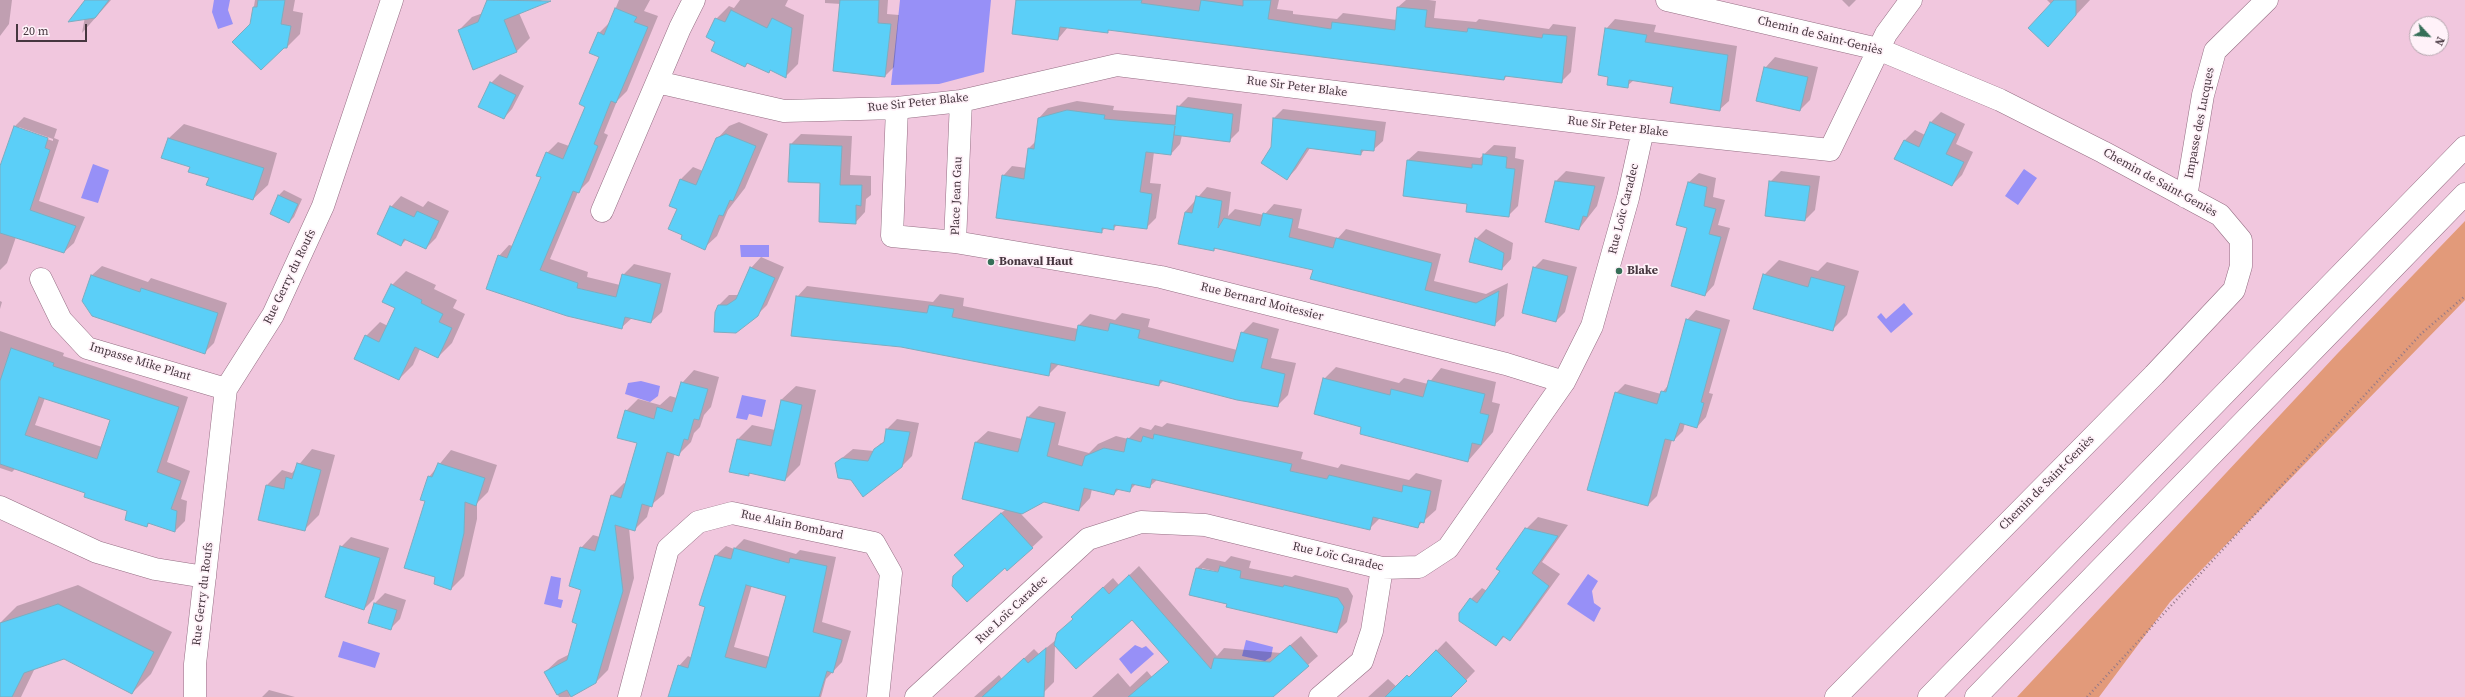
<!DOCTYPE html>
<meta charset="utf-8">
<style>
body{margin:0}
#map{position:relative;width:2465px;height:697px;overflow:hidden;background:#f1c7de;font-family:"Source Serif 4",serif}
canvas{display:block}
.north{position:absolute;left:2409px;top:16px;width:40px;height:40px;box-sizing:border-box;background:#fff2f9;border:1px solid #b5a7af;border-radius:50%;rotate:116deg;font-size:11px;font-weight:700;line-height:16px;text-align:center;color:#46363f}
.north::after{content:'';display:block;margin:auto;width:14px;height:18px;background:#366f58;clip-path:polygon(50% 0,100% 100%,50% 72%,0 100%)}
.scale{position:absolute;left:16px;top:24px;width:71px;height:18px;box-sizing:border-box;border:2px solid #46363f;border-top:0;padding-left:5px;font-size:12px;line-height:14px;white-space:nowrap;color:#46363f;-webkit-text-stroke:3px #fff2f9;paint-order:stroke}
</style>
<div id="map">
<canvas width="2465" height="697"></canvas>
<div class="north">N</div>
<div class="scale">20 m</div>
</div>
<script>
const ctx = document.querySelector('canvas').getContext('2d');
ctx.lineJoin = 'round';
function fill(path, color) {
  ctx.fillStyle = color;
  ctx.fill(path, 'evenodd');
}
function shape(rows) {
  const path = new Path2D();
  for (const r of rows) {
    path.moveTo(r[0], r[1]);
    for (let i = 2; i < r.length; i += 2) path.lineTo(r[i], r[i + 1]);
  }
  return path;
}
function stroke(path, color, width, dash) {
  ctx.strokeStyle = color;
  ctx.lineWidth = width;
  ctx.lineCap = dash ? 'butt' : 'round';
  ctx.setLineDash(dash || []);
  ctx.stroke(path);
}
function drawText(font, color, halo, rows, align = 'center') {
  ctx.font = font + ' "Source Serif 4",serif';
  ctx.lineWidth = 3.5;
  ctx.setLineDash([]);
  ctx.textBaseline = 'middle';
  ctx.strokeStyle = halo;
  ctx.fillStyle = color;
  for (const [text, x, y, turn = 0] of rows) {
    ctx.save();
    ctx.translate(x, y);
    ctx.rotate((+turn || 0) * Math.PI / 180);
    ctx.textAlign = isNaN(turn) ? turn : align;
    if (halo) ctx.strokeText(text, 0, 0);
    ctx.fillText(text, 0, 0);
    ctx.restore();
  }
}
const green = shape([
 [2465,221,2465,300,2170,602,2099,697,2017,697,2337,354]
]);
const water = shape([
 [214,0,230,0,228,10,233,24,218,29,212,12],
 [900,0,991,0,984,72,939,84,891,85],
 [93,164,109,170,98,203,81,198],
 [2024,169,2037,178,2018,205,2005,196],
 [740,245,769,245,769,257,741,257],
 [1904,303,1913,314,1891,333,1877,317,1881,313,1886,319],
 [641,381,660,386,658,396,650,402,625,394,628,383],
 [742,395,766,400,762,417,749,414,747,420,736,418],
 [1588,574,1598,581,1592,591,1594,603,1601,608,1594,622,1567,604],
 [551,576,561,578,558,599,563,600,561,608,544,604],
 [1246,640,1273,647,1271,657,1265,661,1242,656],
 [343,641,380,653,375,668,338,657],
 [1135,645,1142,648,1146,646,1154,654,1131,674,1119,659]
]);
const shadow = shape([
 [0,0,12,0,9,24,0,36],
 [88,0,111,0,82,33],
 [255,0,295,0,293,11,303,13,300,34,287,47,251,24],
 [488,0,542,0,535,6,519,13,530,38,516,52,459,30,472,17,483,13],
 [619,0,650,0,644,11,658,16,627,91,617,101,604,133,608,135,589,181,578,192,550,259,588,272,587,277,620,285,623,275,634,264,671,273,662,312,651,322,632,318,621,328,499,256,509,245,513,246,542,177,547,153,558,142,569,146,586,106,601,57,599,33,610,22],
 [740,0,788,0,785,6,804,15,798,64,786,76,771,70,769,72,748,63,744,66,717,42,716,19,729,6,734,8],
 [825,0,888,0,887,14,899,15,894,67,885,76,841,4,825,3],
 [1017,0,1279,0,1277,9,1293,11,1293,14,1337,19,1343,13,1397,20,1398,7,1406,0,1429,0,1436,1,1434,18,1476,22,1479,19,1549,29,1553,24,1576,27,1571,72,1561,82,1508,75,1504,79,1110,29,1107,32,1068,27,1058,39],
 [1842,0,1856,0,1849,7],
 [2047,0,2090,0,2061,31,2051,4],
 [1615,19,1656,25,1654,32,1737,46,1729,101,1719,110,1674,86,1634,80,1627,86,1609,76,1606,29],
 [1775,57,1818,67,1810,100,1800,110,1765,68],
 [500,74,524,86,512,109,504,118,491,83],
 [1188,97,1242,104,1239,131,1229,141,1182,135,1180,144,1171,154,1154,152,1150,183,1161,184,1156,218,1146,228,1118,224,1113,229,1106,227,1101,232,1003,176,1012,166,1027,168,1029,148,1036,141,1039,118,1048,108,1077,101,1114,106,1113,110,1177,115,1178,107],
 [1283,109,1386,122,1383,141,1373,150,1365,149,1361,154,1310,148,1296,169,1287,179,1272,147,1274,118],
 [1941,112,1965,124,1956,144,1973,152,1962,175,1952,185,1904,141,1915,130,1925,135,1931,122],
 [24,117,57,129,54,138,59,140,39,201,85,217,74,243,64,252,16,237,7,263,0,270,0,176,14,127],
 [19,127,53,139,53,141,19,129],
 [739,122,768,134,745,188,728,210,717,236,704,248,684,235,678,209,681,179,693,167,703,171,717,139,729,126],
 [184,124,277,153,268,185,253,199,191,166,169,138],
 [801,134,852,136,850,175,871,176,871,195,866,199,865,212,855,223,791,144],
 [1494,145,1516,147,1515,158,1524,160,1518,206,1508,216,1468,203,1408,160,1418,151,1480,158],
 [1566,171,1605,177,1597,206,1579,229,1556,181],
 [1781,171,1820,176,1815,210,1805,220,1770,182],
 [1699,173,1716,178,1713,197,1725,200,1718,225,1730,228,1714,285,1705,295,1689,228,1677,224,1689,182],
 [1207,187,1231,192,1228,216,1235,209,1264,215,1274,204,1302,209,1298,228,1338,238,1346,229,1441,254,1434,281,1486,294,1508,283,1504,316,1494,325,1314,269,1216,248,1214,250,1185,212],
 [284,190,302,199,294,217,289,222,271,213,279,195],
 [401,196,423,207,428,201,449,211,436,238,426,248,407,239,401,245,391,207],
 [1486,229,1513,243,1511,259,1502,269,1476,239],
 [761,257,784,267,767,305,757,315,719,305,729,295,738,295,751,268],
 [1543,259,1577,267,1565,312,1556,321,1534,268],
 [1779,260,1818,271,1827,262,1859,271,1847,315,1832,330,1764,275],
 [102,266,148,282,151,278,227,303,214,343,205,352,92,275],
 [406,271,436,285,434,289,457,300,453,308,465,314,452,343,438,357,420,349,413,365,399,379,366,336,380,322,388,326,397,308,392,285],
 [807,286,933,302,940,294,964,298,963,306,1078,329,1079,325,1090,314,1115,320,1122,313,1150,319,1148,327,1237,350,1242,333,1253,322,1279,329,1271,358,1296,363,1288,395,1277,406,1164,380,1159,385,1060,363,1048,375,797,297],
 [0,301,2,302,0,309],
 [1696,310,1730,320,1709,393,1713,394,1706,417,1697,427,1685,423,1683,431,1674,440,1672,440,1657,496,1648,505,1616,393,1625,384,1661,394,1670,383,1687,320],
 [0,331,64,353,63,356,188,397,167,462,190,471,181,499,187,501,185,521,175,531,150,522,147,526,129,511,86,492,16,468,12,472,0,468],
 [45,398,111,419,102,447,35,425],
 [1336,367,1399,383,1404,378,1428,384,1441,368,1496,382,1492,402,1500,404,1493,432,1468,461,1363,426,1324,379],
 [694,370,719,377,711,407,704,415,700,427,694,433,691,442,679,454,675,453,664,494,650,506,647,517,635,529,629,528,634,578,608,670,596,682,569,697,559,697,545,672,558,660,570,654,578,623,582,589,581,548,593,535,600,537,612,495,624,483,626,484,638,443,626,411,638,399,660,405,670,396,677,398,682,383],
 [796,386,816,390,800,465,785,480,751,472,748,475,737,440,752,425,775,430,781,400],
 [1039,406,1066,412,1058,445,1089,453,1098,444,1116,436,1128,439,1140,427,1151,430,1155,425,1162,427,1167,423,1303,452,1301,459,1338,468,1341,464,1409,480,1416,473,1442,480,1436,510,1418,526,1380,518,1369,529,1157,480,1149,487,1136,484,1129,491,1119,489,1114,494,1092,489,1090,498,1079,510,1044,501,1021,514,1043,537,1008,570,1005,567,965,565,965,545,1006,509,976,442,988,431,1022,439,1028,417],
 [897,419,919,423,912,456,902,466,851,479,836,463,853,449,874,451,881,443,881,444,888,439,887,438,884,440,887,429],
 [312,449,335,455,319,515,304,530,259,519,267,485,282,470,292,473],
 [451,450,497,465,488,492,477,503,477,519,464,576,451,589,437,576,426,500,429,477],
 [1538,517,1568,525,1542,562,1560,574,1521,628,1510,640,1505,636,1496,645,1471,599,1482,588,1487,591,1526,529],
 [351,537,389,548,374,599,364,609,341,547],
 [744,539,796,554,800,550,836,557,822,622,851,631,842,662,826,679,821,697,670,697,679,666,688,656,692,658,706,607,716,555,726,546,734,549],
 [752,585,788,595,770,657,734,647],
 [1231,556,1251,561,1249,568,1292,577,1295,575,1348,588,1353,596,1347,622,1337,632,1190,595,1197,568,1207,558,1225,562],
 [1202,568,1223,573,1223,574,1202,570],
 [1139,566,1217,656,1224,648,1281,653,1301,636,1318,656,1272,697,1092,697,1118,673,1130,687,1147,671,1152,677,1170,661,1132,618,1055,645,1054,682,1039,697,974,697,999,675,1002,679,1034,649,1039,654,1057,639,1082,607,1113,578,1119,585],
 [78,585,172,632,151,674,132,693,64,658,35,668,21,697,0,697,0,623,17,606],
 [385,593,406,600,400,619,390,629,369,622,375,603],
 [1446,641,1475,671,1450,697,1429,697,1410,678],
 [1388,679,1408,697,1368,697],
 [269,690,295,697,262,697]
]);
const building = shape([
 [85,0,109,0,95,18,68,22,85,0],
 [258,0,285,0,281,24,291,26,287,48,284,48,261,70,232,42,250,24,253,7,257,7,258,0],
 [487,0,551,1,504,20,517,52,473,70,458,30,478,22,487,0],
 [840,0,879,0,878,23,891,24,885,77,833,71,840,0],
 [1016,0,1142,0,1141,3,1199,11,1201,0,1243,6,1243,0,1271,0,1268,19,1331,29,1332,22,1395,30,1397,7,1427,10,1425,27,1467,32,1468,28,1542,38,1543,34,1567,36,1562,83,1505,76,1504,80,1108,30,1108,33,1060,27,1058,40,1012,34,1016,0],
 [2054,0,2076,0,2076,15,2048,47,2028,28,2054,0],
 [615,8,637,17,634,22,648,27,616,103,611,101,594,144,598,146,579,193,573,191,540,270,578,283,577,288,616,297,622,274,661,284,651,323,625,317,622,329,567,316,486,289,498,255,507,258,541,177,536,176,546,152,563,159,585,107,579,104,599,57,589,53,598,32,604,35,615,8],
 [731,10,767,28,772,18,792,28,786,78,770,70,769,73,747,63,745,67,711,51,715,42,706,37,715,18,725,22,731,10],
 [1605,28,1647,35,1645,42,1728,55,1720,111,1670,103,1673,87,1629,80,1628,88,1607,85,1608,77,1598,75,1605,28],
 [1764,67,1808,77,1800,111,1756,101,1764,67],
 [490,82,516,95,504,119,478,107,490,82],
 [1177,106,1233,114,1230,142,1174,135,1175,126,1171,155,1146,152,1140,192,1152,194,1147,229,1114,225,1114,230,1102,228,1102,233,996,218,1002,175,1024,179,1028,148,1034,149,1038,118,1067,110,1105,115,1104,119,1175,125,1177,106],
 [1273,118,1376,131,1374,151,1361,150,1361,155,1307,148,1287,180,1261,163,1271,147,1273,118],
 [1930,122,1956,134,1946,154,1964,162,1952,186,1894,159,1904,140,1919,147,1930,122],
 [14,126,48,138,45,148,50,150,30,210,76,226,64,253,0,233,0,166,14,126],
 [726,134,756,146,733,201,730,200,723,216,719,215,705,250,681,239,682,235,668,229,677,209,669,206,680,179,696,185,716,138,726,134],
 [168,138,264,168,253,200,206,185,209,178,188,172,190,167,161,158,168,138],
 [790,144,842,146,840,185,862,185,861,206,856,205,856,224,819,222,820,183,788,182,790,144],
 [1483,154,1507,157,1506,168,1515,169,1509,217,1466,212,1467,204,1403,196,1407,160,1472,168,1472,164,1482,165,1483,154],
 [1555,181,1595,186,1587,217,1583,216,1579,230,1545,222,1555,181],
 [1769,181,1810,186,1805,221,1765,216,1769,181],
 [1688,182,1707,187,1704,206,1716,209,1709,234,1721,237,1705,296,1671,286,1687,228,1676,225,1688,182],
 [278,195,298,204,289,223,270,214,278,195],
 [1196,196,1222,201,1218,228,1224,218,1260,226,1263,213,1293,219,1289,237,1333,248,1336,238,1432,263,1425,290,1476,303,1499,291,1495,326,1310,279,1313,270,1214,248,1214,251,1178,244,1185,212,1192,213,1196,196],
 [390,206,414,217,417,211,439,221,426,249,404,239,401,246,377,234,390,206],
 [1475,238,1504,253,1502,270,1469,262,1475,238],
 [750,267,775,278,758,316,736,333,714,332,715,312,718,305,727,305,736,299,750,267],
 [1533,267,1568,276,1556,322,1522,313,1533,267],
 [1763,274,1808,287,1811,277,1845,286,1833,331,1753,309,1763,274],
 [91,275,140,292,141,288,218,313,205,354,92,316,82,301,91,275],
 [391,284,422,300,421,303,443,314,439,322,452,328,438,358,415,347,399,380,354,359,365,335,379,342,395,308,382,302,391,284],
 [796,296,927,313,929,305,954,309,952,317,1075,341,1078,325,1108,331,1110,323,1140,330,1138,338,1233,362,1241,332,1268,339,1261,368,1285,374,1278,407,1237,400,1160,380,1159,386,1051,363,1049,376,901,347,791,336,796,296],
 [1686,319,1721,329,1701,402,1704,403,1697,428,1680,423,1674,441,1665,439,1648,506,1587,490,1615,392,1657,404,1661,391,1666,392,1686,319],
 [11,348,54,363,53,366,179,407,157,472,181,481,171,509,177,511,175,532,148,523,147,527,125,520,127,511,84,497,85,493,0,464,0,381,11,348],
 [39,397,110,420,97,459,25,435,39,397],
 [1323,378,1390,395,1391,389,1423,397,1428,380,1485,394,1480,413,1489,415,1481,445,1472,443,1468,462,1360,434,1361,427,1314,414,1323,378],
 [681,382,708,389,699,420,694,419,688,440,684,439,679,456,667,452,652,507,642,504,635,531,615,525,623,591,596,683,571,697,567,690,557,695,544,672,567,660,577,624,572,622,581,590,569,586,580,547,595,551,611,495,621,498,637,443,617,438,625,410,654,419,657,407,672,412,681,382],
 [781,400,802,405,785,481,749,473,749,476,729,472,737,439,771,446,781,400],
 [1027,417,1055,423,1047,456,1082,466,1085,456,1104,448,1124,452,1127,438,1141,442,1143,436,1153,439,1154,434,1292,464,1290,471,1327,479,1329,475,1402,492,1403,485,1431,491,1424,523,1420,522,1418,528,1373,517,1370,530,1152,479,1150,488,1132,484,1130,492,1116,489,1114,495,1084,488,1079,511,1044,502,1022,514,962,499,975,442,1018,452,1027,417],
 [886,429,910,432,902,467,863,497,851,480,838,478,835,463,842,458,868,461,874,449,884,442,886,429],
 [297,463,321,470,305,531,258,520,266,485,284,489,286,477,292,479,297,463],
 [438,463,485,478,476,506,465,502,464,533,451,590,434,584,435,577,404,568,425,501,420,500,428,476,432,477,438,463],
 [1001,513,1033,548,1007,571,1005,568,967,602,952,586,953,576,964,566,954,555,1001,513],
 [1525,528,1558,536,1532,573,1549,586,1510,641,1503,636,1496,646,1459,621,1459,613,1470,598,1477,603,1500,571,1496,569,1525,528],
 [340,546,380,558,364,610,325,597,340,546],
 [734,548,789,563,790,558,827,566,813,632,842,640,833,673,827,671,819,697,668,697,678,665,688,668,705,607,699,605,715,555,731,559,734,548],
 [746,585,786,596,766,668,725,657,746,585],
 [1220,566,1241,571,1240,578,1283,587,1284,585,1338,598,1344,607,1337,633,1226,607,1227,604,1189,595,1196,568,1218,572,1220,566],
 [1129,575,1211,669,1214,658,1270,662,1290,645,1309,666,1273,697,1128,697,1169,662,1132,620,1076,669,1054,645,1057,633,1073,619,1071,617,1103,587,1109,594,1129,575],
 [374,603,397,610,391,630,368,623,374,603],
 [58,604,154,652,132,694,64,659,24,673,12,697,0,697,0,623,58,604],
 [1046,648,1044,697,982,697,1024,658,1028,663,1046,648],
 [1436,650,1467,681,1451,697,1385,697,1407,675,1409,677,1436,650]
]);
const path = shape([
 [2087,697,2421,334,2465,296]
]);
const minor = shape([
 [1667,0,1878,49,2000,100,2103,152,2220,215,2241,240,2241,266,2234,290,2154,375,1836,697],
 [657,82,784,111,897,108,961,101,1117,65,1643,130,1830,150,1886,34,1911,0],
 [897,108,892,236,955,242,1161,277,1506,364,1564,382],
 [2186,197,2203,95,2215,51,2267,0],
 [602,211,680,28,694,0],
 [955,242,961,101],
 [41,279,61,320,87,348,226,389],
 [0,507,97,552,155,569,205,577],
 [195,697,195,664,226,389,273,315,323,206,392,0],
 [629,697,668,549,698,522,732,513,874,543,891,573,878,697],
 [916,697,1088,539,1141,522,1205,525,1382,568,1419,567,1448,548,1564,382,1592,326,1628,198,1643,130],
 [1320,697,1362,661,1372,631,1382,568]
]);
const trunk = shape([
 [1929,697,2465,147],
 [1976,697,2465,194]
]);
const markers = [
 [991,262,4,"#366f58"],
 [1619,271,4,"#366f58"]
];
const streetNames = [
 ["Chemin de Saint-Geniès",1820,36,14],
 ["Rue Sir Peter Blake",1297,87,7],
 ["Rue Sir Peter Blake",918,103,-6],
 ["Impasse des Lucques",2200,123,-79],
 ["Rue Sir Peter Blake",1618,127,7],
 ["Chemin de Saint-Geniès",2160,183,29],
 ["Place Jean Gau",957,196,-88],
 ["Rue Loïc Caradec",1624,209,-76],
 ["Rue Gerry du Roufs",290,277,-64],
 ["Rue Bernard Moitessier",1262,302,14],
 ["Impasse Mike Plant",140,362,17],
 ["Chemin de Saint-Geniès",2047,483,-45],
 ["Rue Alain Bombard",792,525,12],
 ["Rue Loïc Caradec",1338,557,13],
 ["Rue Gerry du Roufs",203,594,-83],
 ["Rue Loïc Caradec",1012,610,-43]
];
const poiNames = [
 ["Bonaval Haut",999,262],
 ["Blake",1627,271]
];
fill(green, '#e29a7a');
fill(water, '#9790f7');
fill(shadow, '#0003');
fill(building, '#5bcff8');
stroke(building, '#7dacbf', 1);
stroke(minor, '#946e83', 23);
stroke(trunk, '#946e83', 23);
stroke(path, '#947887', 2.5, [1, 3]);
stroke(minor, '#fff', 22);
stroke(trunk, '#fff', 22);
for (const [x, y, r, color] of markers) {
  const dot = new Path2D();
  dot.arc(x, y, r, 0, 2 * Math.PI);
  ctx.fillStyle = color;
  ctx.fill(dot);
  stroke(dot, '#fff2f9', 1.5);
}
drawText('12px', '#46363f', '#fff2f9', streetNames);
drawText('bold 12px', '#46363f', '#fff2f9', poiNames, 'left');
</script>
